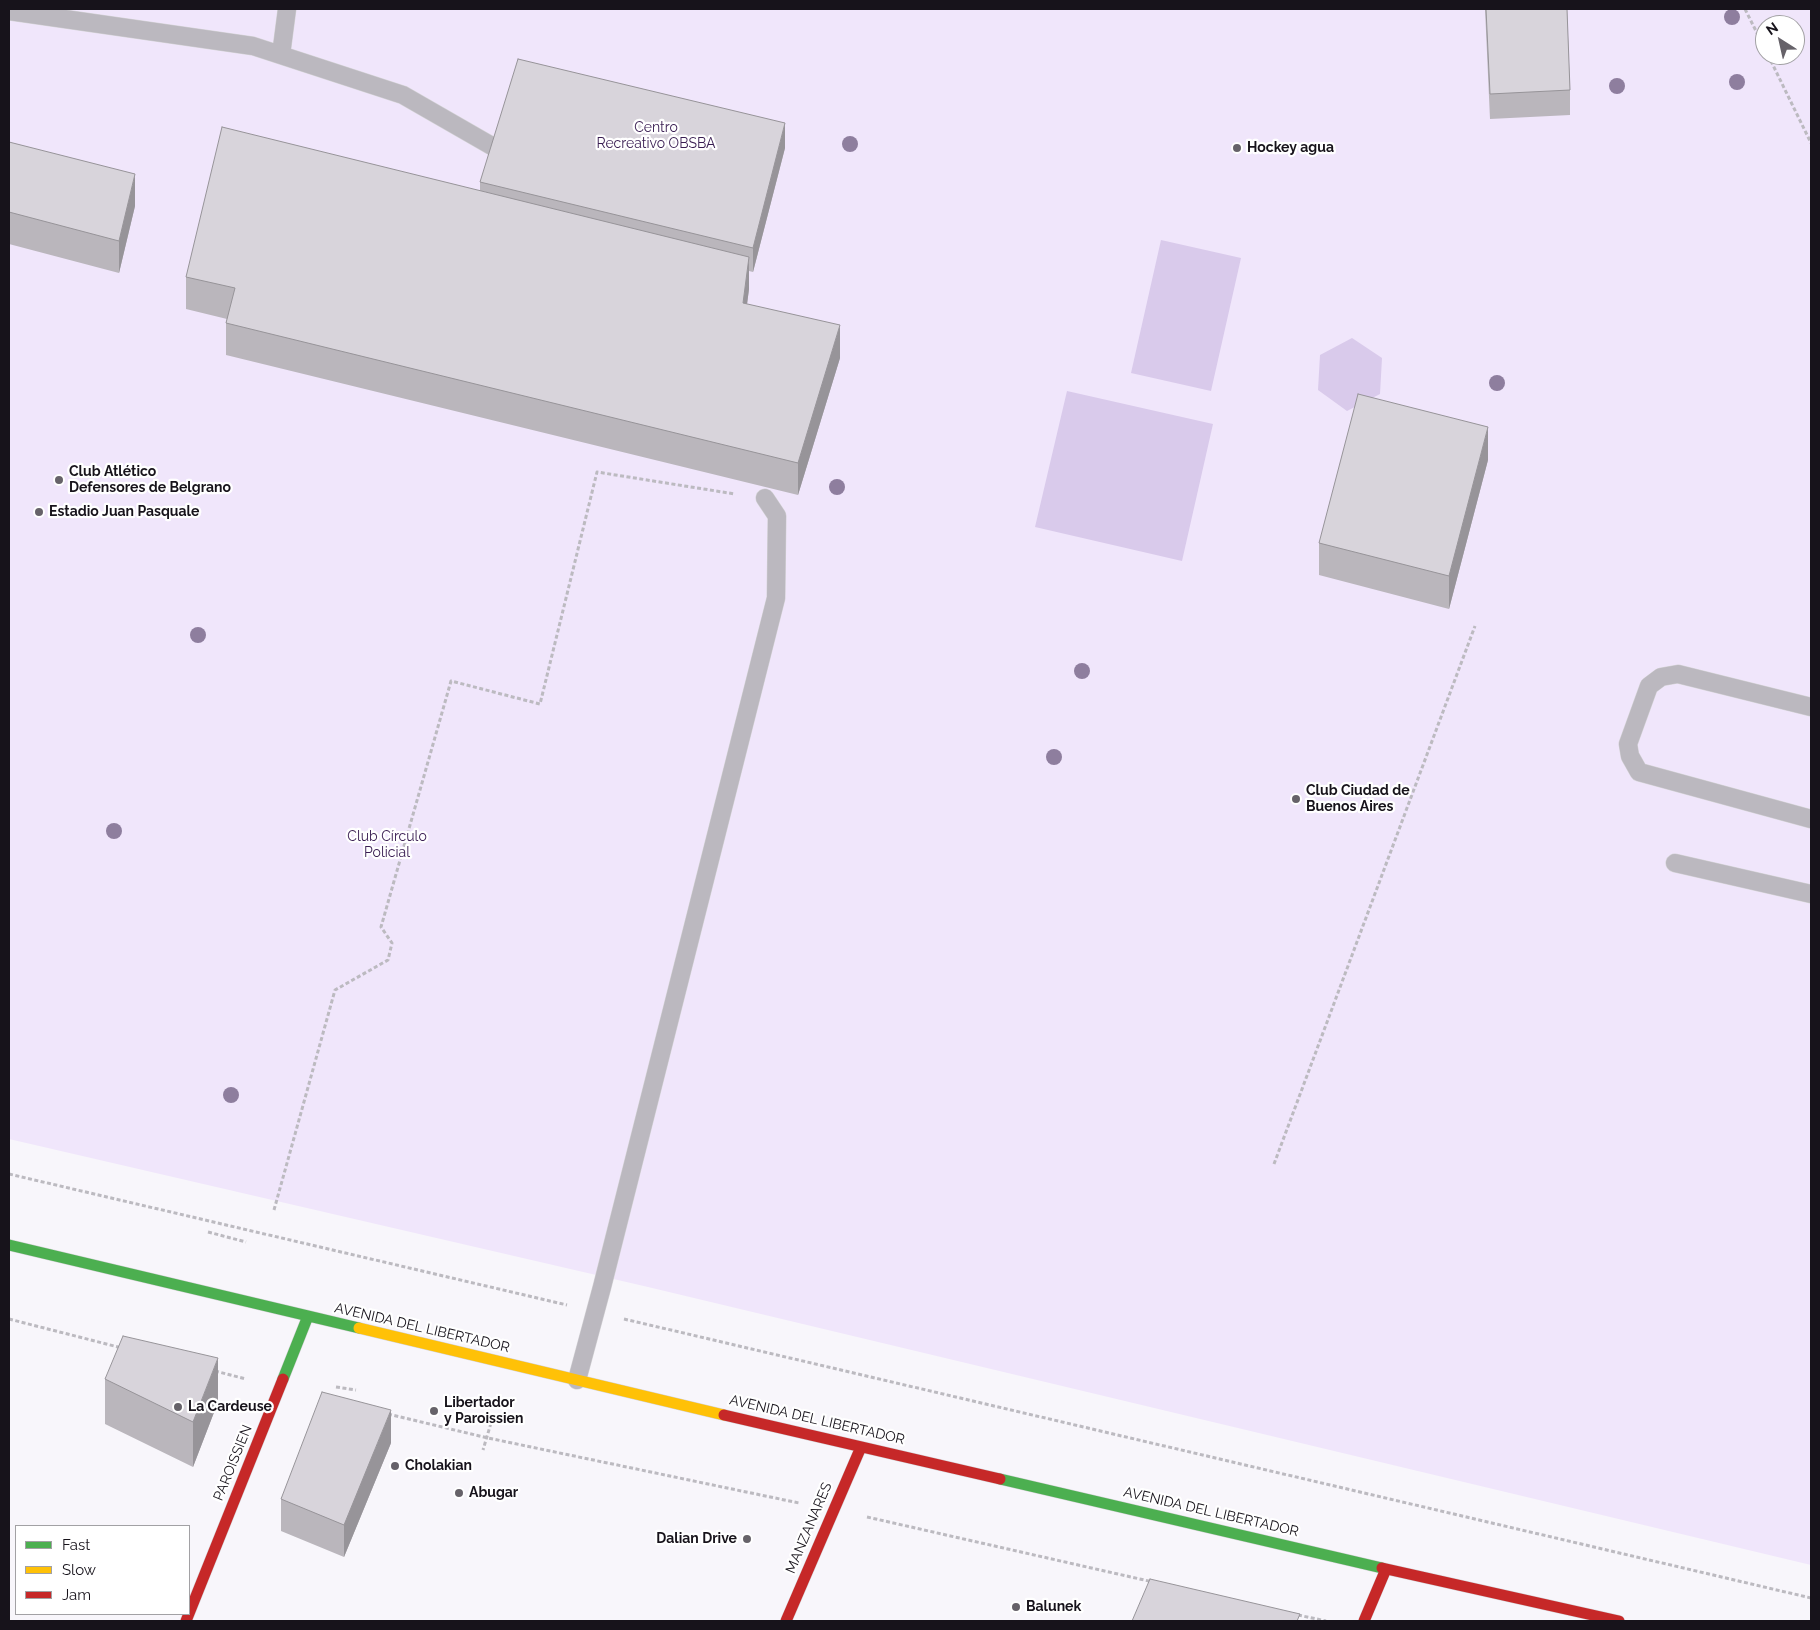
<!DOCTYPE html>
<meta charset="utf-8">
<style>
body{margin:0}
#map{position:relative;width:1820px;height:1630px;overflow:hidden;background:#f8f6fb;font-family:Raleway,sans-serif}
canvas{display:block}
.frame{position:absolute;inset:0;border:10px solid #17131b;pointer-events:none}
.legend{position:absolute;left:15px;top:1525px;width:175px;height:90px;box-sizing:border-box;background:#fff;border:1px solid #a2a1a4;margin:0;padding:6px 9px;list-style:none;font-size:15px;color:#17131b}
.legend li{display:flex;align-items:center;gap:10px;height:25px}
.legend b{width:25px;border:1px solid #a2a1a4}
.north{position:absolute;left:1755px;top:15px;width:50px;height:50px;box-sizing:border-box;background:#fff;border:1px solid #a2a1a4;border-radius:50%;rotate:325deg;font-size:14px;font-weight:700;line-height:20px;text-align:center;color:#17131b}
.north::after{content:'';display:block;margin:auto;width:18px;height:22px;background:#666269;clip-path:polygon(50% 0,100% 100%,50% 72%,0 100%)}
</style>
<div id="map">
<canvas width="1820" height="1630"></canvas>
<div class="frame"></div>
<ul class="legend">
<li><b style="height:6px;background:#4caf50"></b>Fast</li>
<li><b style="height:6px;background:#ffc107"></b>Slow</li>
<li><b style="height:6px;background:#c62828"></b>Jam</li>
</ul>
<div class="north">N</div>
</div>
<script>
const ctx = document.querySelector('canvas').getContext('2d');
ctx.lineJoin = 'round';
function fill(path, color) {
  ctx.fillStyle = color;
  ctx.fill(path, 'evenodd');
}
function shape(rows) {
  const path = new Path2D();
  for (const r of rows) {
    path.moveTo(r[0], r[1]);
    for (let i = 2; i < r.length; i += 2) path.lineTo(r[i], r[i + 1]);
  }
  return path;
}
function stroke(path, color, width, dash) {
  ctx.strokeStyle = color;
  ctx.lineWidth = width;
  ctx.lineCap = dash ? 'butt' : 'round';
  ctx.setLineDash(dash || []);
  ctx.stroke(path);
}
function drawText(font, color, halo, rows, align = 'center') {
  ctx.font = font + ' Raleway,sans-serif';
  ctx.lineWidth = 4.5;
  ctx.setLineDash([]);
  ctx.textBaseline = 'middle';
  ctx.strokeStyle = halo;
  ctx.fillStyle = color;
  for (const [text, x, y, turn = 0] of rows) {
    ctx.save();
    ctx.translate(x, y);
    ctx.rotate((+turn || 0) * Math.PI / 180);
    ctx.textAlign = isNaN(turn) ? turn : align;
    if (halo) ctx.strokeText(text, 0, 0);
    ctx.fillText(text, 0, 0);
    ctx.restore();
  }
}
const green = shape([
 [9,9,1811,9,1811,1565,648,1287,9,1139],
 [1765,25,1795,25,1795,55,1765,55]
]);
const water = shape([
 [1161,240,1241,258,1211,391,1131,373],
 [1352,338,1382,358,1380,394,1347,411,1318,390,1320,355],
 [1067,391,1213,424,1182,561,1035,527]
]);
const path = shape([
 [1745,9,1765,49],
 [1768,55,1811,143],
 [1274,1164,1475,626],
 [9,1174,567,1305],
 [274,1210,335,990,388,960,392,943,381,927,451,681,540,704,597,472,735,494],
 [208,1232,246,1242],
 [9,1319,122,1348],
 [624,1319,1811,1598],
 [215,1371,246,1379],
 [336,1387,356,1390],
 [388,1414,488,1438,799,1503],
 [472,1419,491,1423,483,1450],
 [867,1517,1153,1582],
 [1298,1615,1326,1621]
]);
const lane = shape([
 [9,11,253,46,403,95,497,149],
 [281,55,287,9],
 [1811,707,1678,674,1661,677,1649,686,1628,744,1630,756,1639,772,1811,819],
 [1675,863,1811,894],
 [577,1380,602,1287,776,598,777,516,765,498]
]);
const fast = shape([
 [9,1245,359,1328],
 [283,1379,308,1316],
 [1000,1479,1382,1568]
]);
const slow = shape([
 [359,1328,724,1415]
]);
const jam = shape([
 [724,1415,1000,1479],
 [1382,1568,1619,1621],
 [186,1621,283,1379],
 [786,1621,861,1447],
 [1364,1621,1386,1569]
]);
const trees = [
 [1732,17],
 [1737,82],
 [1617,86],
 [850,144],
 [1497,383],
 [837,487],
 [198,635],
 [1082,671],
 [1054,757],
 [114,831],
 [231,1095]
];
const wall = shape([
 [1485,9,1567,9,1570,90,1570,115,1490,119],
 [9,142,135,206,119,273,9,244],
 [785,148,753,272,749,271,749,289,747,304,840,358,798,495,226,355,226,323,227,319,186,309,186,277,480,191,480,182],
 [1488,460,1449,609,1319,575,1319,543],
 [105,1379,218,1402,193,1467,105,1424],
 [391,1443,344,1557,281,1531,281,1499]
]);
const shadedWall = shape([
 [785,123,785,148,753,272,753,248],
 [135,174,135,206,119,273,119,241],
 [749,257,749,289,743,335,743,303],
 [840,325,840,358,798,495,798,463],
 [1488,427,1488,460,1449,609,1449,576],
 [218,1358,218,1402,193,1467,193,1422],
 [391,1410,391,1443,344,1557,344,1525]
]);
const building = shape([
 [1486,9,1567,9,1570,90,1490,94,1486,9],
 [518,59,785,123,753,248,480,182,518,59],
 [222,127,749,257,743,303,840,325,798,463,226,323,235,288,186,277,222,127],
 [9,142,135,174,119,241,9,212,9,142],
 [1358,394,1488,427,1449,576,1319,543,1358,394],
 [123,1336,218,1358,193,1422,105,1379,123,1336],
 [322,1392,391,1410,344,1525,281,1499,322,1392],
 [1150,1579,1300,1614,1297,1621,1132,1621,1150,1579]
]);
const markers = [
 [1237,148,5,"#666269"],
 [59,480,5,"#666269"],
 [39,512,5,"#666269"],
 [1296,799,5,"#666269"],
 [178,1407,5,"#666269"],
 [434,1411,5,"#666269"],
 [395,1466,5,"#666269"],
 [459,1493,5,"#666269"],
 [747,1539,5,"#666269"],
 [1016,1607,5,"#666269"]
];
const parkNames = [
 ["Centro",656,128],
 ["Recreativo OBSBA",656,144],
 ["Club Círculo",387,837],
 ["Policial",387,853]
];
const poiNames = [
 ["Hockey agua",1247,148],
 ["Club Atlético",69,472],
 ["Defensores de Belgrano",69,488],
 ["Estadio Juan Pasquale",49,512],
 ["Club Ciudad de",1306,791],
 ["Buenos Aires",1306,807],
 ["Libertador",444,1403],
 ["y Paroissien",444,1419],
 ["La Cardeuse",188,1407],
 ["Cholakian",405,1466],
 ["Abugar",469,1493],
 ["Dalian Drive",737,1539,"right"],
 ["Balunek",1026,1607]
];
const streetNames = [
 ["AVENIDA DEL LIBERTADOR",422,1328,13],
 ["AVENIDA DEL LIBERTADOR",817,1420,13],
 ["PAROISSIEN",233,1463,-68],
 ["AVENIDA DEL LIBERTADOR",1211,1512,13],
 ["MANZANARES",809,1528,-67]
];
fill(green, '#f0e6fb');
fill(water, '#d9caeb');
stroke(lane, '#d4d3d6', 19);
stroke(fast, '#d4d3d6', 12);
stroke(slow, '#d4d3d6', 12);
stroke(jam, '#d4d3d6', 12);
stroke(path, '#bcbac0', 3, [4, 2.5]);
stroke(lane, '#bbb8bf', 18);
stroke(fast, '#4caf50', 11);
stroke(slow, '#ffc107', 11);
stroke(jam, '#c62828', 11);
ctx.fillStyle = '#8e7e9e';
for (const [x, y] of trees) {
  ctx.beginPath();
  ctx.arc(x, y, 8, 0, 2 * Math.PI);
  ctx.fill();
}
fill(wall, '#bab6bc');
fill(shadedWall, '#979499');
fill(building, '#d8d4db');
stroke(building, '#979499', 1);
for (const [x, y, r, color] of markers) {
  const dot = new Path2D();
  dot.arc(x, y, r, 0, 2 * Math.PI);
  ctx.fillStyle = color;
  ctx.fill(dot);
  stroke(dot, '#fff', 2);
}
drawText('14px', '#381c51', '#fff', parkNames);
drawText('bold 14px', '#17131b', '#fff', poiNames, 'left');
drawText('14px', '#17131b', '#fff', streetNames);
</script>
